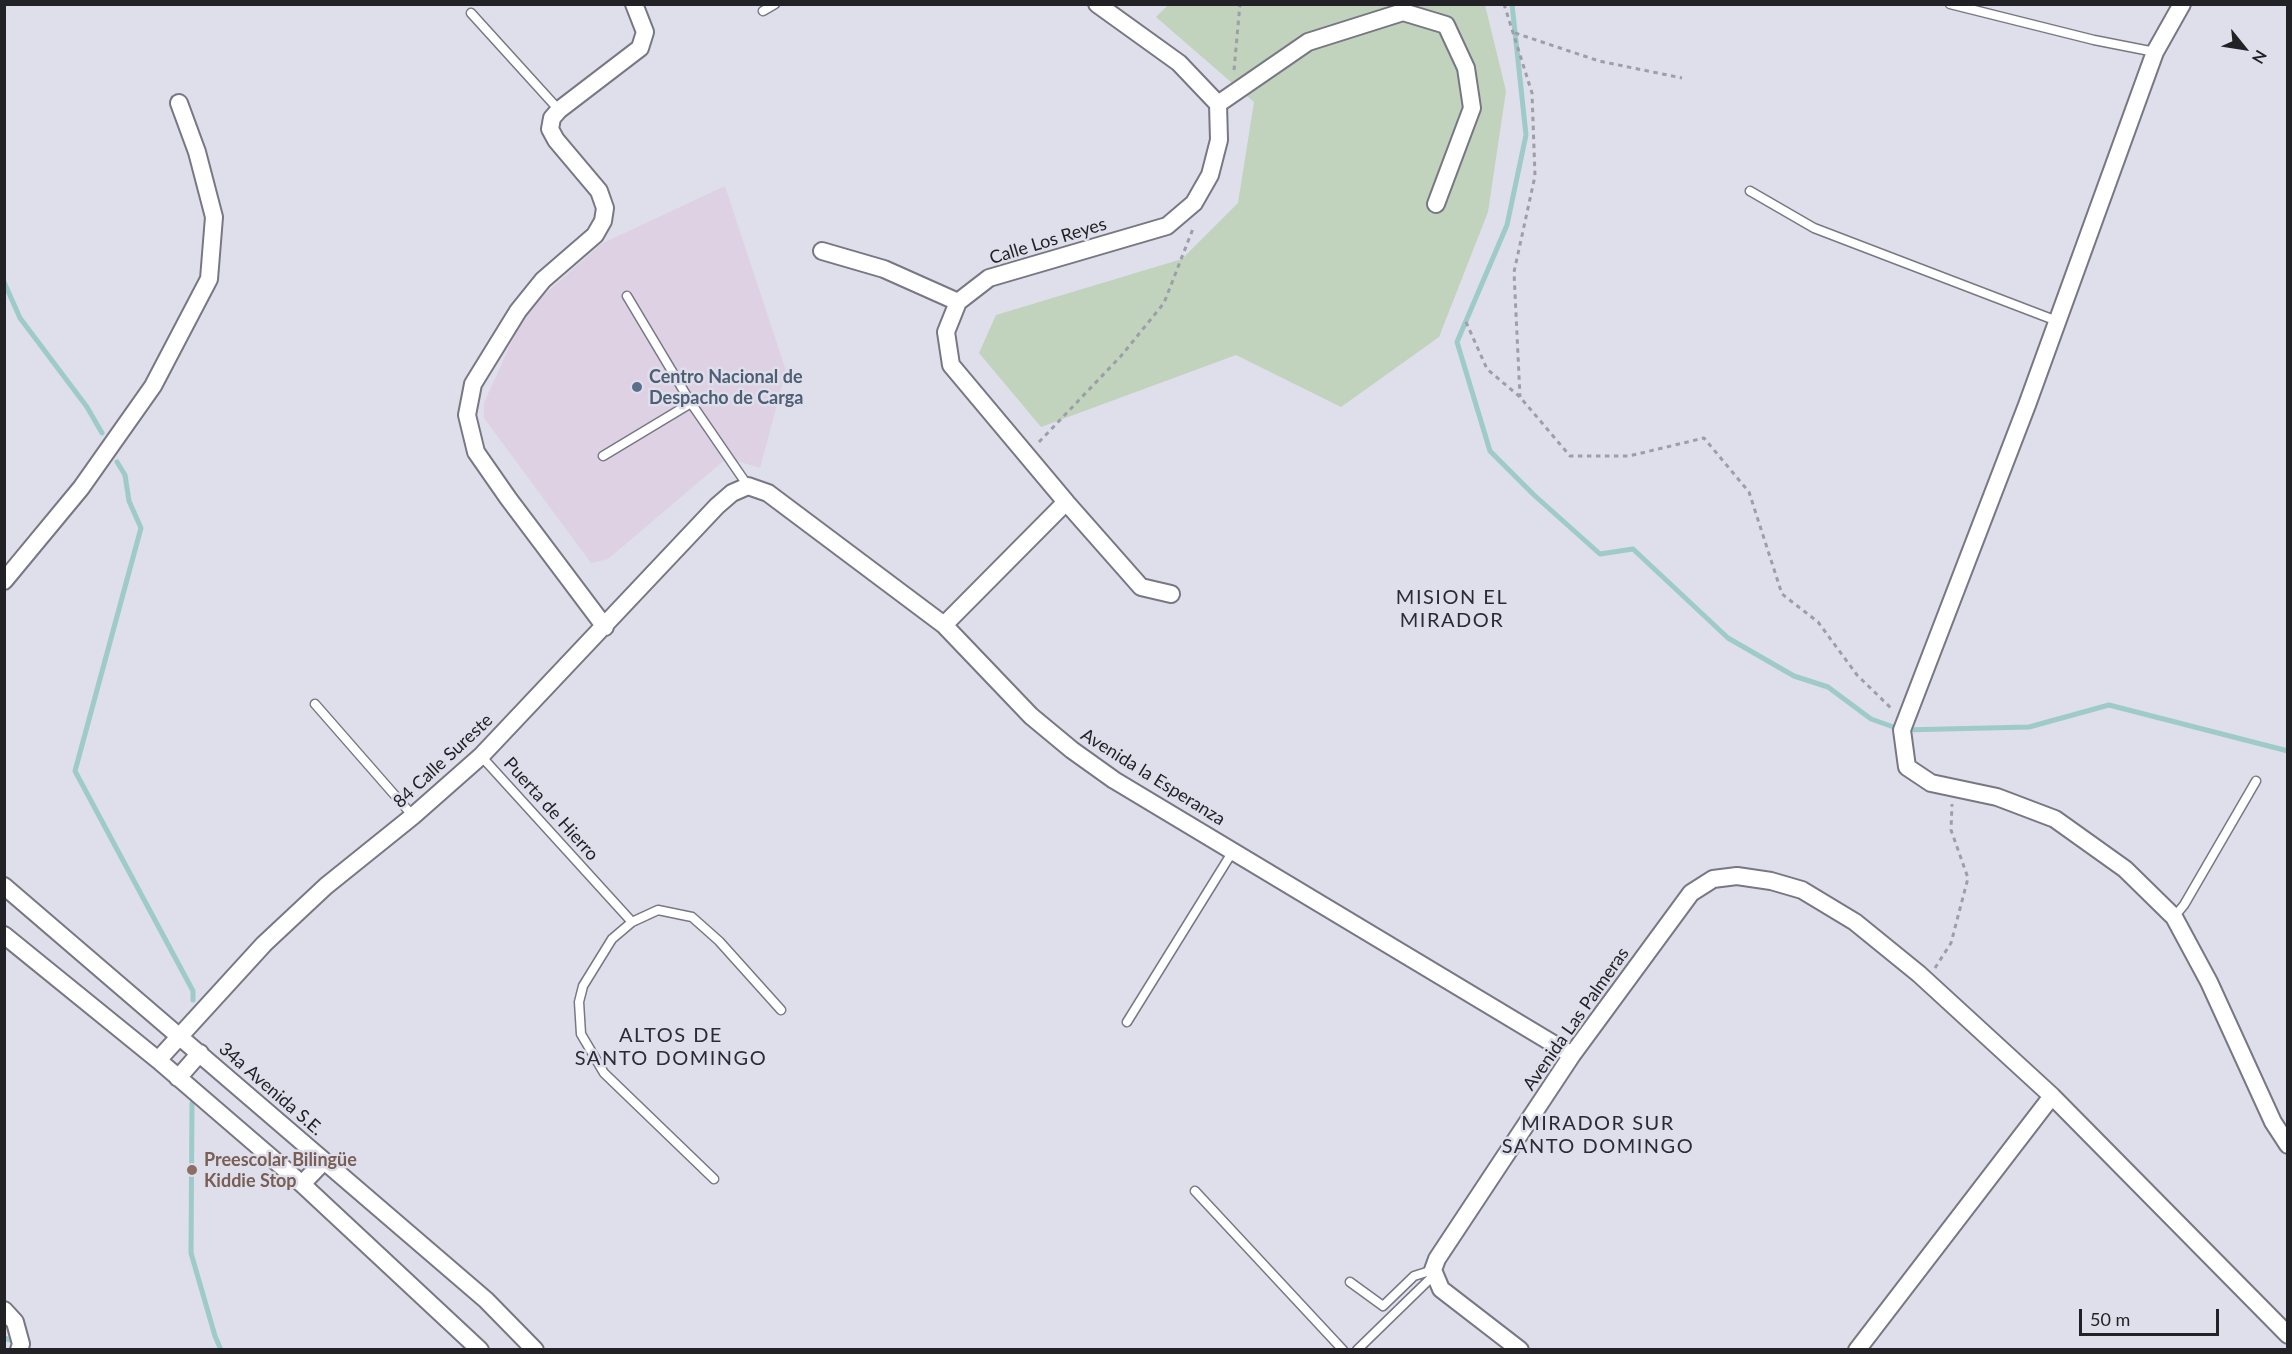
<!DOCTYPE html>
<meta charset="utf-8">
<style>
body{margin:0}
#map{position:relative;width:2292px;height:1354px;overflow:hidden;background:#dedfeb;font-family:Lato,sans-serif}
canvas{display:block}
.frame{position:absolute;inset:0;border:6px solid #222226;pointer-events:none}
.north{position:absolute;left:2214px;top:18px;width:60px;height:60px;-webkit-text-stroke:4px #dedfeb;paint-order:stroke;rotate:120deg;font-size:16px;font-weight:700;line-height:24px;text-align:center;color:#222226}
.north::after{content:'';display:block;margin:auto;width:21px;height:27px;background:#222226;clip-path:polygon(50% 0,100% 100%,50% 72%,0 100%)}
.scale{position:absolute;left:2079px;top:1309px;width:140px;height:27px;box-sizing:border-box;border:3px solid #222226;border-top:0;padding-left:8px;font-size:18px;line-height:21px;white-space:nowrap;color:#222226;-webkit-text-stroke:4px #dedfeb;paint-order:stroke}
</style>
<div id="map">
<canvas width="2292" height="1354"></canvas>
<div class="frame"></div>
<div class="north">N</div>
<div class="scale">50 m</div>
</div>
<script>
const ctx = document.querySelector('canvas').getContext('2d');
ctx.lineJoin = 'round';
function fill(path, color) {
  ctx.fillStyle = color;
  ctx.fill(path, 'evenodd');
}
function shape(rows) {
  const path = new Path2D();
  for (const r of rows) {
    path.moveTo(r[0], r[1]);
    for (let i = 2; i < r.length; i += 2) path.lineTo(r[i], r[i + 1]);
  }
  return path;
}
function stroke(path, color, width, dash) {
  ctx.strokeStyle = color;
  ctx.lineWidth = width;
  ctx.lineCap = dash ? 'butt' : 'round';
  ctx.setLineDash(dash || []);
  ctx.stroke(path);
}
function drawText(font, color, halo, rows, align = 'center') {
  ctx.font = font + ' Lato,sans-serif';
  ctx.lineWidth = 5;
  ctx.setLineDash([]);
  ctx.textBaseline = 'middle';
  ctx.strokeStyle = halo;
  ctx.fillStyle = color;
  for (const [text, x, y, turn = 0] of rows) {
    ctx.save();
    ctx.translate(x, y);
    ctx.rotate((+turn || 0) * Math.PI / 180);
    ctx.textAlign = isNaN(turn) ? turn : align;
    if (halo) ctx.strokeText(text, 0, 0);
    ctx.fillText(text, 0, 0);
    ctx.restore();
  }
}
const commercial = shape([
 [725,186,786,371,760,468,727,458,608,559,591,563,484,418,484,403,525,312,601,244]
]);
const green = shape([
 [1168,5,1485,5,1506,91,1488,212,1439,337,1341,407,1236,355,1041,427,979,353,996,315,1182,259,1238,203,1254,102,1156,17]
]);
const stream = shape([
 [1512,4,1526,135,1507,225,1457,342,1490,451,1534,495,1600,554,1633,549,1728,638,1794,676,1828,687,1871,719,1902,730,2029,727,2109,705,2288,751],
 [4,282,20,318,87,407,102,433],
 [117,462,125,475,129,501,141,528,75,771,193,991,193,1000],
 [192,1103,191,1253,215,1336,221,1350],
 [4,1338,17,1342]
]);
const path = shape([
 [1504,4,1532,93,1535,176,1514,272,1520,397],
 [1515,33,1599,61,1682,78],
 [1234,70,1240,4],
 [1466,322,1487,369,1520,397,1570,456,1629,456,1704,438,1749,492,1782,594,1818,622,1857,675,1893,710],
 [1039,442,1121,356,1164,303,1194,226],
 [1935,968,1951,943,1968,878,1951,830,1952,804]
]);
const lane = shape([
 [1950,4,2094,40,2155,52],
 [763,11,775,4],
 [471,13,559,110],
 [1750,191,1814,228,2057,321],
 [627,296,691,403,748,486],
 [603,456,691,403],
 [315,704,413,816],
 [481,756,632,922],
 [2174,917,2184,905,2256,781],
 [1127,1022,1233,851],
 [714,1179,604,1073,581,1034,579,1002,583,986,612,939,632,922,658,910,692,917,719,941,781,1010],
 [1195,1191,1343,1350],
 [1350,1282,1383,1306,1414,1276,1433,1270],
 [1357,1350,1434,1275]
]);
const street = shape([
 [2182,4,2155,52,2027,405,1902,730,1907,767,1931,783,1997,797,2055,819,2125,869,2174,917,2209,982,2273,1122,2288,1145],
 [1218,104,1308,42,1403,12,1446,25,1466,68,1472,108,1436,204],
 [822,251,884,269,958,302],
 [1066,502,1141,587,1171,594],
 [4,581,81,488,153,386,209,279,214,217,197,152,179,103],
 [944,625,1066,502,951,365,946,332,958,302,989,278,1167,226,1194,203,1210,175,1219,140,1218,104,1179,63,1097,4],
 [605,627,508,498,476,452,467,415,473,384,518,311,543,280,595,235,603,221,605,208,599,191,556,140,550,129,552,118,559,110,640,48,645,32,634,4],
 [4,886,486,1300,535,1350],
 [4,935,158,1060,302,1184,480,1350],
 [158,1060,264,944,326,886,413,816,481,756,717,506,732,493,748,486,768,493,944,625,1031,716,1072,750,1114,780,1572,1055],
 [178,1078,200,1053],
 [302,1184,324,1161],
 [4,1310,15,1322,21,1344,19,1350],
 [1520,1350,1441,1289,1433,1270,1437,1259,1572,1055,1691,893,1713,879,1737,876,1771,881,1802,890,1855,922,1919,974,2052,1096,2288,1335],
 [1857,1350,2052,1096]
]);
const markers = [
 [637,387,6,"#5c6f8a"],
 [192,1170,6,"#8d6e63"]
];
const streetNames = [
 ["Calle Los Reyes",1048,241,-17],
 ["84 Calle Sureste",443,761,-43],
 ["Avenida la Esperanza",1153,777,32],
 ["Puerta de Hierro",551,809,48],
 ["Avenida Las Palmeras",1576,1019,-55],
 ["34a Avenida S.E.",271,1089,41]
];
const serviceNames = [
 ["Centro Nacional de",649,377],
 ["Despacho de Carga",649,398]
];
const educationNames = [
 ["Preescolar Bilingüe",204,1160],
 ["Kiddie Stop",204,1181]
];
const neighbourhoodNames = [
 ["MISION EL",1452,598],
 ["MIRADOR",1452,621],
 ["ALTOS DE",671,1036],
 ["SANTO DOMINGO",671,1059],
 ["MIRADOR SUR",1598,1124],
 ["SANTO DOMINGO",1598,1147]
];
fill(commercial, '#ded1e4');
fill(green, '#c1d2bd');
stroke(stream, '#9ecaca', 5);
stroke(lane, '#777883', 11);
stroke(street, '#777883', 20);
stroke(path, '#9d9ea7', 3, [4.5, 4.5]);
stroke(lane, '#fff', 8);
stroke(street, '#fff', 16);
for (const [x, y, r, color] of markers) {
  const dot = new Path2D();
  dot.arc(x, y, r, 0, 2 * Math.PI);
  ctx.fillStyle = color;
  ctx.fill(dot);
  stroke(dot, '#dedfeb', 2);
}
drawText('18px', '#222226', '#dedfeb', streetNames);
drawText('bold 18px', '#4e5e75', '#dedfeb', serviceNames, 'left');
drawText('bold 18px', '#785e54', '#dedfeb', educationNames, 'left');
ctx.letterSpacing = '1.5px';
drawText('20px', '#2a2b34', '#dedfeb', neighbourhoodNames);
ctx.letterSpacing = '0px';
</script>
